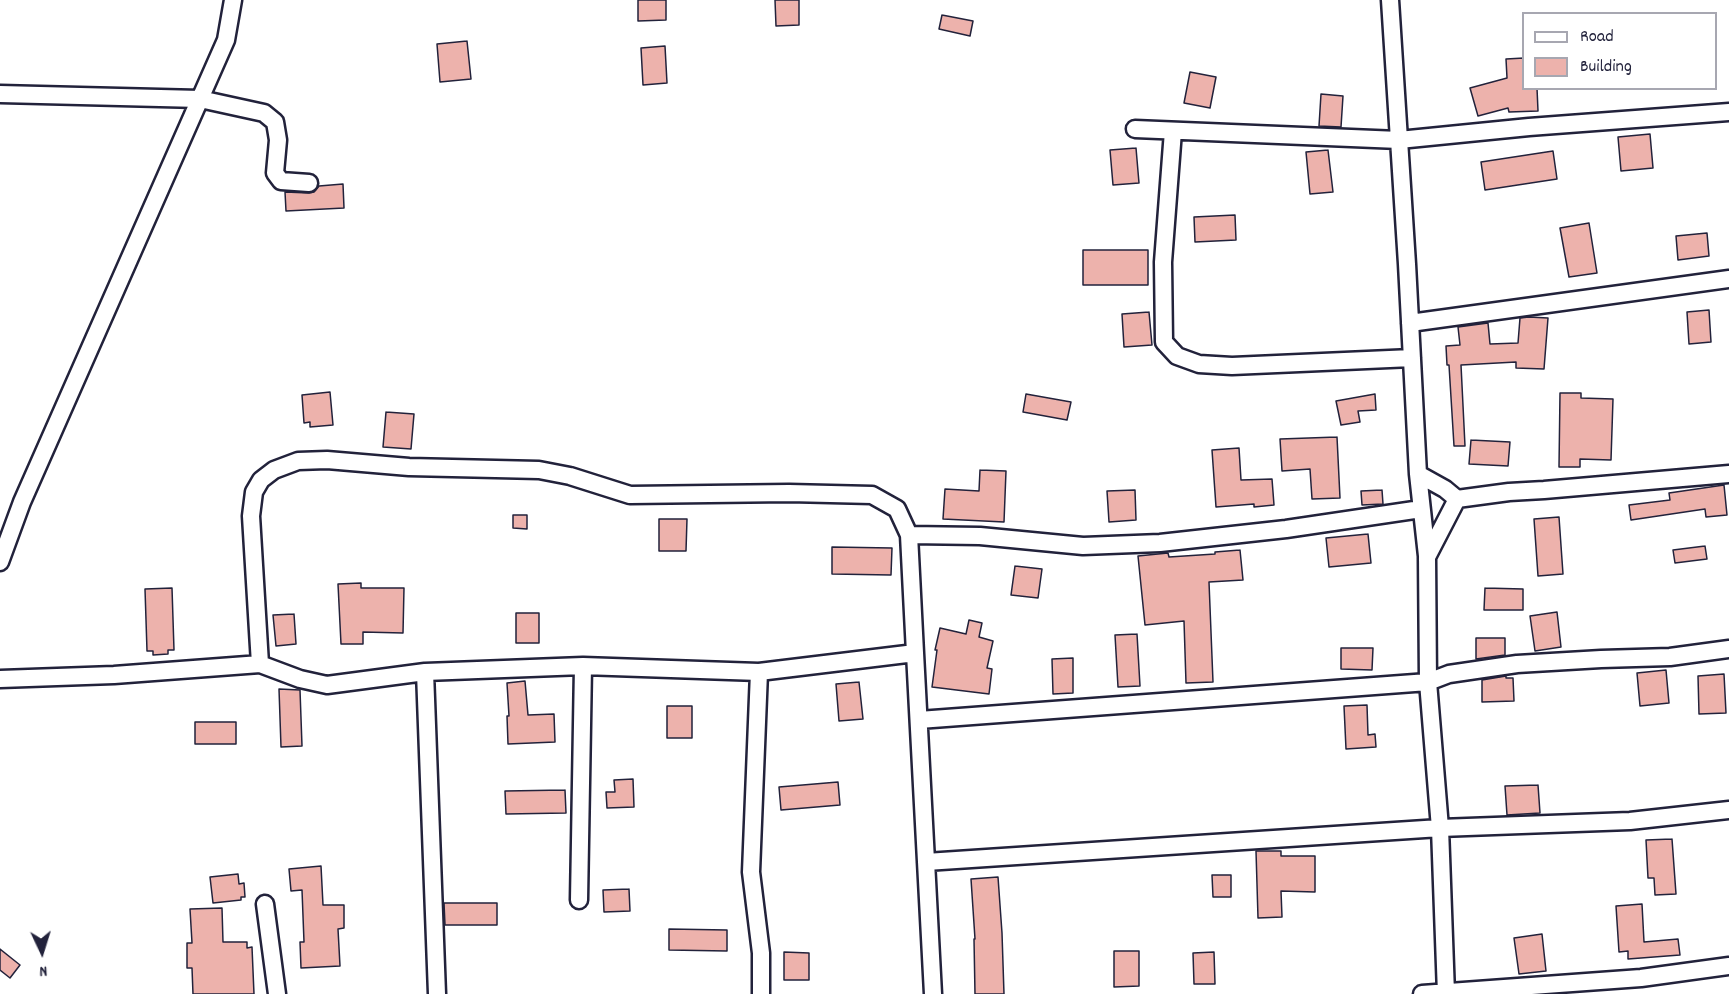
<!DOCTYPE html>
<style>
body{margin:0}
#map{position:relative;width:1729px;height:994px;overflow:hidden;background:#fff;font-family:Dekko,sans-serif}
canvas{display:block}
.legend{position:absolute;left:1522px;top:12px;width:195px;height:78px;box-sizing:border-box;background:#fff;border:2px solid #a7a7b1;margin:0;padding:8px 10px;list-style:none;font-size:18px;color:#22223b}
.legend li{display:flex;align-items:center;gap:12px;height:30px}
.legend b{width:30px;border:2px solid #a7a7b1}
.north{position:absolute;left:12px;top:922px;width:60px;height:60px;-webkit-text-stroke:4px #fff;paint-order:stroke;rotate:176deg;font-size:16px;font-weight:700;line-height:24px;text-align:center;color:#22223b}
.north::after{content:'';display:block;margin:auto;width:21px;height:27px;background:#22223b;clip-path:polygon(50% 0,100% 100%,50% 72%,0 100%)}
</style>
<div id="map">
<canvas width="1729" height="994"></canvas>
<ul class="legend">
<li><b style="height:8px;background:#fff"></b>Road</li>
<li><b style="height:16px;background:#edb2ac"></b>Building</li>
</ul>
<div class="north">N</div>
</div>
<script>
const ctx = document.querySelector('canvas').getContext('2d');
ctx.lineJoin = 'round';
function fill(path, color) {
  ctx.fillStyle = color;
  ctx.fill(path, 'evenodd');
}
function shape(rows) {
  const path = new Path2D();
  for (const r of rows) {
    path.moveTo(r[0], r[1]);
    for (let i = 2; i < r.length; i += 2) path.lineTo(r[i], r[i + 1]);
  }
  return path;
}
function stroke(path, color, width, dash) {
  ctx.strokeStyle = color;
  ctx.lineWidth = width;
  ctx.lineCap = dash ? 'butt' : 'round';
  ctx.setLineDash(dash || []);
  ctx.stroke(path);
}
const building = shape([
 [638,0,666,0,666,20,638,21,638,0],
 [775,0,799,0,799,25,776,26,775,0],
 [942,15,973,21,970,36,939,29,942,15],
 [467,41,471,79,440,82,437,44,467,41],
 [665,46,667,83,643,85,641,48,665,46],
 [1524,58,1524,88,1537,88,1538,111,1509,112,1508,108,1478,116,1470,88,1507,78,1506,59,1524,58],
 [1190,72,1216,77,1210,108,1184,103,1190,72],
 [1321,94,1343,96,1341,127,1319,126,1321,94],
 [1650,134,1653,168,1621,171,1618,137,1650,134],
 [1136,148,1139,183,1113,185,1110,150,1136,148],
 [1328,150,1333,192,1310,194,1306,152,1328,150],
 [1553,151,1557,179,1485,190,1481,162,1553,151],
 [343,184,344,208,286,211,285,192,309,193,314,192,319,186,343,184],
 [1235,215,1236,240,1195,242,1194,217,1235,215],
 [1589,223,1597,273,1569,277,1560,228,1589,223],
 [1707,233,1709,256,1678,260,1676,236,1707,233],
 [1083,250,1148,250,1148,285,1083,285,1083,250],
 [1709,310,1711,342,1689,344,1687,312,1709,310],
 [1149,312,1152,345,1124,347,1122,314,1149,312],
 [1529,317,1548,318,1544,369,1516,368,1516,362,1461,365,1465,446,1454,446,1449,365,1447,365,1446,346,1460,345,1458,327,1488,323,1490,344,1518,343,1520,318,1529,317],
 [330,392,333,425,310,427,310,422,304,423,302,395,330,392],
 [1560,393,1581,393,1581,398,1613,399,1611,460,1580,459,1580,467,1559,467,1560,393],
 [1026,394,1071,402,1067,420,1023,412,1026,394],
 [1375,394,1376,410,1358,411,1360,422,1341,425,1336,401,1375,394],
 [386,412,414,414,411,449,383,447,386,412],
 [1337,437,1340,498,1312,499,1310,469,1282,471,1280,439,1337,437],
 [1471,440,1510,442,1508,466,1469,464,1471,440],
 [1239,448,1241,480,1272,479,1274,505,1254,507,1254,504,1216,507,1212,450,1239,448],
 [980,470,1006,471,1004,522,943,519,945,489,979,491,980,470],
 [1724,485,1727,515,1706,517,1705,509,1631,520,1629,505,1670,500,1669,493,1724,485],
 [1135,490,1136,520,1109,522,1107,491,1135,490],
 [1382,490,1383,504,1362,505,1361,491,1382,490],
 [513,515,527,515,527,529,513,528,513,515],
 [1559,517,1563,574,1538,576,1534,519,1559,517],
 [659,519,687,519,686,551,659,551,659,519],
 [1368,534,1371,563,1329,567,1326,538,1368,534],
 [1705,546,1707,559,1675,563,1673,550,1705,546],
 [832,547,892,548,891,575,832,574,832,547],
 [1240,550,1243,580,1209,582,1213,682,1186,683,1184,621,1145,625,1138,556,1168,553,1169,557,1215,554,1215,552,1240,550],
 [1015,566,1042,569,1038,598,1011,595,1015,566],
 [361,583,361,588,404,588,403,633,363,632,363,644,341,644,338,584,361,583],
 [172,588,174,650,168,650,168,654,153,655,153,651,147,651,145,589,172,588],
 [1485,588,1523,589,1523,610,1484,610,1485,588],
 [1557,612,1561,647,1535,651,1530,616,1557,612],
 [516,613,539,613,539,643,516,643,516,613],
 [294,614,296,644,276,646,273,615,294,614],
 [969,620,982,623,979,637,993,641,987,668,992,669,989,694,932,687,937,650,935,650,940,628,966,634,969,620],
 [1137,634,1140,686,1118,687,1115,635,1137,634],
 [1476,638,1505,638,1505,655,1476,659,1476,638],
 [1341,648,1373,648,1372,670,1341,669,1341,648],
 [1073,658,1073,693,1053,694,1052,659,1073,658],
 [1666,670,1669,703,1640,706,1637,673,1666,670],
 [1724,674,1726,713,1699,714,1698,676,1724,674],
 [1506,676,1506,678,1513,678,1514,701,1482,702,1482,680,1506,676],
 [525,681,528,715,554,714,555,742,508,744,507,716,509,716,507,683,525,681],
 [859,682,863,719,839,721,836,684,859,682],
 [279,689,300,690,302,746,281,747,279,689],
 [1367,705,1368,735,1375,734,1376,747,1346,749,1344,706,1367,705],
 [667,706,692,706,692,738,667,738,667,706],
 [195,722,236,722,236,744,195,744,195,722],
 [633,779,634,807,607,808,606,792,615,792,614,780,633,779],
 [838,782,840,805,781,810,779,787,838,782],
 [1538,785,1540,813,1507,815,1505,786,1538,785],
 [565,790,566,813,506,814,505,791,565,790],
 [1672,839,1676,894,1655,895,1654,878,1648,878,1646,840,1672,839],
 [1256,851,1281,851,1281,856,1315,856,1315,892,1281,891,1282,917,1258,918,1256,851],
 [321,866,323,905,344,905,344,928,338,929,340,966,301,968,300,942,304,942,302,890,291,891,289,869,321,866],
 [238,874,239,884,244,883,245,897,241,897,241,900,213,903,210,877,238,874],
 [1212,875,1231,875,1231,897,1213,897,1212,875],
 [998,877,1002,933,1004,994,975,994,974,939,975,939,971,879,998,877],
 [629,889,630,911,604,912,603,890,629,889],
 [444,903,497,903,497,925,445,925,444,903],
 [1642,904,1644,942,1678,939,1680,955,1628,959,1628,951,1619,952,1616,906,1642,904],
 [222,908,223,942,247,942,247,948,252,947,254,994,193,994,192,968,187,968,187,943,192,943,190,909,222,908],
 [669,929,727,930,727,951,669,950,669,929],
 [1542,934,1546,971,1519,974,1514,938,1542,934],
 [0,949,20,965,10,978,0,970,0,949],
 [1114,951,1139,951,1139,986,1114,987,1114,951],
 [784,952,809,953,809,980,784,980,784,952],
 [1214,952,1215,984,1194,984,1193,953,1214,952]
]);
const minor = shape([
 [1390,0,1407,264,1418,474,1427,556],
 [0,94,200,99,264,113,275,122,278,140,275,173,281,181,309,183],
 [1135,129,1399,140,1529,127,1729,112],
 [1173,131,1163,262,1164,342,1177,356,1199,364,1232,366,1412,358],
 [1410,323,1729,279],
 [1418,474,1445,489,1457,499],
 [0,562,22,502,226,40,233,0],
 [915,653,933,994],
 [425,672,327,685,300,679,260,664,251,516,254,492,261,480,274,470,298,461,327,460,409,467,539,470,570,476,630,495,789,493,872,495,897,509,909,535],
 [0,679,114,675,260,664],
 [919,720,1428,682,1449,674,1517,664,1601,659,1670,657,1729,649],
 [926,862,1440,828,1630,821,1729,810],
 [579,900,583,666],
 [265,904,277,994],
 [437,994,425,672,583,666,759,672],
 [761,994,761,953,751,872,759,672,915,653,909,535,980,536,1083,546,1160,543,1286,529,1421,509],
 [1422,994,1641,978,1729,966],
 [1446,994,1440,828,1428,682,1427,557,1457,499,1509,492,1544,490,1729,474]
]);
fill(building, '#edb2ac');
stroke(building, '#22223b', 1.5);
stroke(minor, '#22223b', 21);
stroke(minor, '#fff', 16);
</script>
